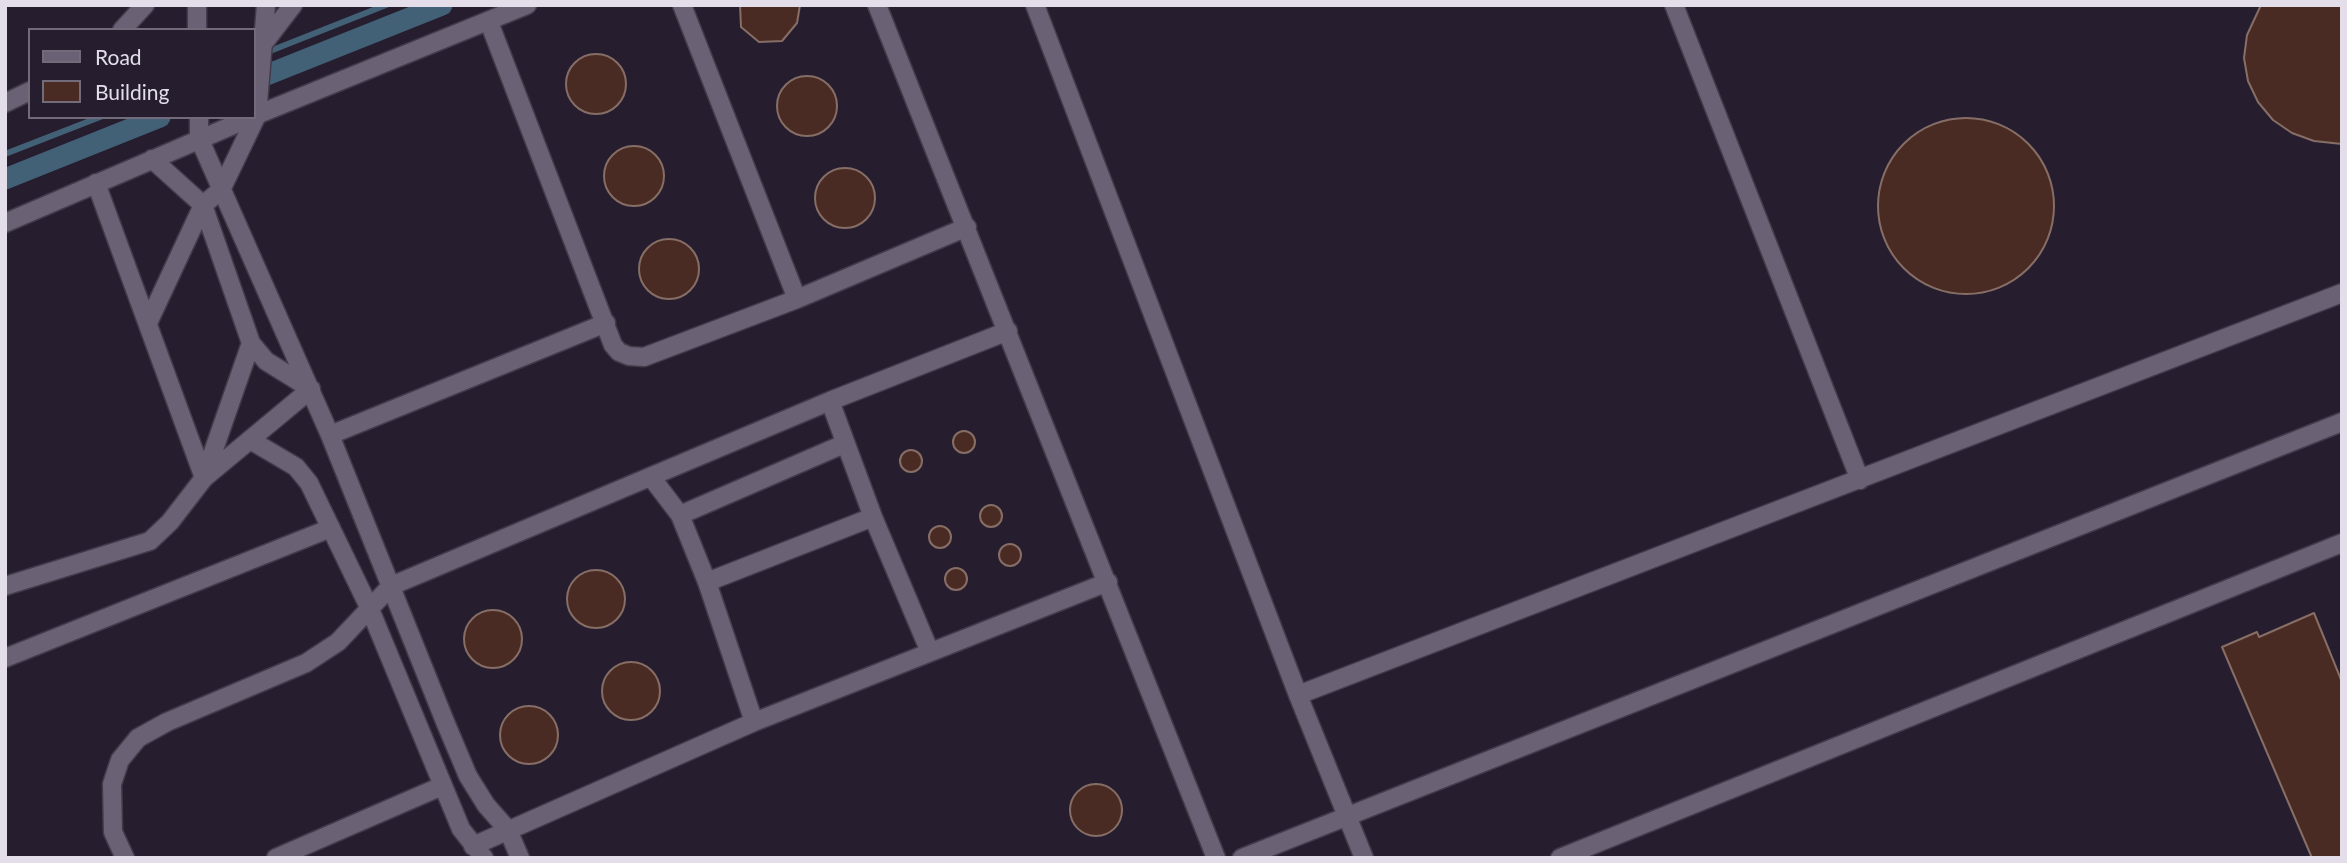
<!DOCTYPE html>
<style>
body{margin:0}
#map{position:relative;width:2347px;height:863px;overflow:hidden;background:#261e2f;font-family:Lato,sans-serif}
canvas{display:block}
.frame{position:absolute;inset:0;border:7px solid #e3deea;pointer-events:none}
.legend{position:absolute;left:28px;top:28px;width:228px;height:91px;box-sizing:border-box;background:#261e2f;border:2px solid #726b7a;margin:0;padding:9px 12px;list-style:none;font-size:21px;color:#e3deea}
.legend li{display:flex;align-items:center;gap:14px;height:35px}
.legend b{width:35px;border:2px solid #726b7a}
</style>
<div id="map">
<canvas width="2347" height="863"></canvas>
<div class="frame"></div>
<ul class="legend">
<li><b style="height:9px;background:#6a6175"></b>Road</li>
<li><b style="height:19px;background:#4a2b23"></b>Building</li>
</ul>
</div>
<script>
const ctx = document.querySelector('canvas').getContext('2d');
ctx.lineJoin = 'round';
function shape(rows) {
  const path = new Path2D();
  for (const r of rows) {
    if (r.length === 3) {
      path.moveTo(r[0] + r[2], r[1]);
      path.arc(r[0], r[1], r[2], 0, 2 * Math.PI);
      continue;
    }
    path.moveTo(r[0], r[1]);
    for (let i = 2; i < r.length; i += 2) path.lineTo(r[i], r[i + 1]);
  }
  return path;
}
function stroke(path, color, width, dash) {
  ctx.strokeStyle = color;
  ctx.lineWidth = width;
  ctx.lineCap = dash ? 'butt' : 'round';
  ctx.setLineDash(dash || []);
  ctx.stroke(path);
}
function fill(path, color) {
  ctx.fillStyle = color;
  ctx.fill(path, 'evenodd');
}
const stream = shape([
 [265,53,386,5],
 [5,154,100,117]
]);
const canal = shape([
 [254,80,442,5],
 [5,179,160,117]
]);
const building = shape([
 [740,5,800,5,797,23,782,41,759,42,741,27,740,5],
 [2261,5,2342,5,2342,144,2314,141,2292,133,2273,120,2258,102,2248,81,2244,58,2247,35,2261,5],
 [596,84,30],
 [807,106,30],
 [1966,206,88],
 [634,176,30],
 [845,198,30],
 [669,269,30],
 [964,442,11],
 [911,461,11],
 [991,516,11],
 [940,537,11],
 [1010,555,11],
 [956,579,11],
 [596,599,29],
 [493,639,29],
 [2314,613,2342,682,2342,858,2312,858,2222,647,2257,632,2259,637,2314,613],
 [631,691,29],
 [529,735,29],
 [1096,810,26]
]);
const minor = shape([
 [197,5,197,30],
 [682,5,797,299],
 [877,5,1216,858],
 [1035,5,1298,695,1364,858],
 [1674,5,1860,480],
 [489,22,613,345,619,352,629,356,644,357,797,299,967,227],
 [122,30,145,5],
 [263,44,293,5],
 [5,103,30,91],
 [254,116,527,5],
 [199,117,199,138,330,435,446,724,468,776,486,805,508,830,520,858],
 [152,159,203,205,251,343,204,478],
 [96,183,204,478],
 [5,223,252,117],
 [148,323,203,205,221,190,257,115,266,5],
 [251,343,266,361,311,389],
 [830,401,873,517,930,652],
 [330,435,606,323],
 [252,441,296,467,309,483,369,607,461,829,484,858],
 [651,477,680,515,707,582,754,722],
 [680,515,844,444],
 [707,582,873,517],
 [5,586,150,541,170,522,204,478,311,389],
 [5,658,331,528],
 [1298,695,2342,293],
 [473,846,754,722,1108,582],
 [125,858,113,832,112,784,120,760,138,738,167,722,306,663,338,642,391,586,830,401,1008,331],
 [276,858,442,786],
 [1242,858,2342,422],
 [1560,858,2342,543]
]);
stroke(stream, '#436176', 6);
stroke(canal, '#436176', 21);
fill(building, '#4a2b23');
stroke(building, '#866e67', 2);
stroke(minor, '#423b4a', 21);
stroke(minor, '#6a6175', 18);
</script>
